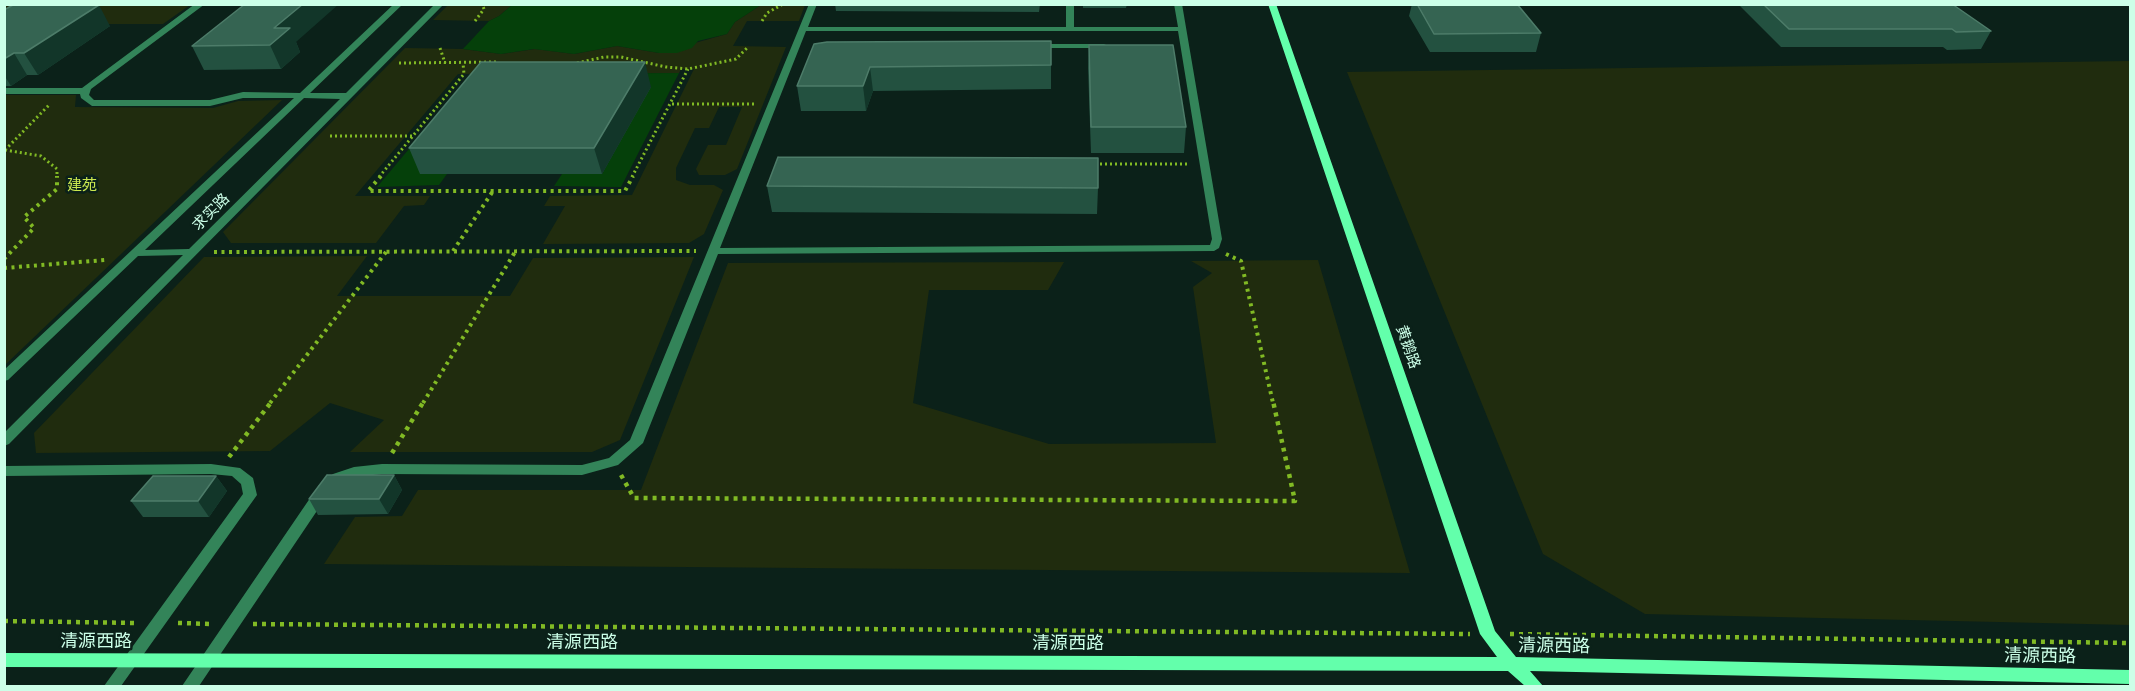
<!DOCTYPE html>
<meta charset="utf-8">
<style>
body{margin:0}
#map{position:relative;width:2135px;height:691px;overflow:hidden;background:#0b2119;font-family:"Public Sans",sans-serif}
canvas{display:block}
.frame{position:absolute;inset:0;border:6px solid #ccffe8;pointer-events:none}
</style>
<div id="map">
<canvas width="2135" height="691"></canvas>
<div class="frame"></div>
</div>
<script>
const ctx = document.querySelector('canvas').getContext('2d');
ctx.lineJoin = 'round';
function fill(path, color) {
  ctx.fillStyle = color;
  ctx.fill(path, 'evenodd');
}
function shape(rows) {
  const path = new Path2D();
  for (const r of rows) {
    path.moveTo(r[0], r[1]);
    for (let i = 2; i < r.length; i += 2) path.lineTo(r[i], r[i + 1]);
  }
  return path;
}
function stroke(path, color, width, dash) {
  ctx.strokeStyle = color;
  ctx.lineWidth = width;
  ctx.lineCap = dash ? 'butt' : 'round';
  ctx.setLineDash(dash || []);
  ctx.stroke(path);
}
function drawText(font, color, halo, rows, align = 'center') {
  ctx.font = font + ' "Public Sans","Noto Sans SC",sans-serif';
  ctx.lineWidth = 5;
  ctx.setLineDash([]);
  ctx.textBaseline = 'middle';
  ctx.strokeStyle = halo;
  ctx.fillStyle = color;
  for (const [text, x, y, turn = 0] of rows) {
    ctx.save();
    ctx.translate(x, y);
    ctx.rotate((+turn || 0) * Math.PI / 180);
    ctx.textAlign = isNaN(turn) ? turn : align;
    if (halo) ctx.strokeText(text, 0, 0);
    ctx.fillText(text, 0, 0);
    ctx.restore();
  }
}
const green = shape([
 [5,5,190,5,163,24,13,24,5,29],
 [448,5,512,5,499,16,489,21,433,20],
 [761,5,805,5,799,21,747,21,733,46,786,47,737,169,725,175,699,175,696,169,708,145,726,145,742,107,719,107,709,128,695,128,676,168,676,180,690,185,714,185,723,190,704,234,689,243,543,244,565,206,544,206,550,196,632,195,694,69,681,69,679,73,458,74,355,196,430,196,424,205,404,206,376,243,231,243,223,232,405,48,463,49,501,54,535,49,574,54,617,46,659,53,727,34,735,22],
 [2130,61,2130,625,1645,614,1543,554,1347,72],
 [5,95,76,95,75,107,213,108,238,101,282,100,5,365],
 [367,256,337,296,510,296,533,258,694,257,620,440,592,452,350,452,384,420,330,403,270,451,36,453,34,433,204,257],
 [1318,260,1410,573,324,564,355,517,402,516,418,490,641,490,728,263,1064,262,1048,290,929,290,913,403,1049,444,1216,443,1193,287,1212,273,1191,261]
]);
const water = shape([
 [512,5,512,4,761,5,735,22,727,34,698,41,692,48,677,53,659,53,617,46,574,54,534,49,501,54,463,49,489,21,499,16],
 [679,73,621,187,554,186,562,174,602,174,651,86,420,173,447,174,439,185,377,187,472,74]
]);
const pathFar2 = shape([
 [475,21,484,9,482,4],
 [762,21,767,13,783,4],
 [440,48,445,63],
 [399,63,497,62],
 [577,63,604,57,621,57,666,67,688,69,736,59,748,47],
 [672,104,756,104],
 [330,136,412,136],
 [5,150,50,104],
 [5,150,41,156,57,169,57,177],
 [1095,164,1189,164],
 [379,177,464,74,463,63],
 [632,177,688,69]
]);
const pathFar1 = shape([
 [381,176,368,191,625,191,633,176],
 [453,251,493,191],
 [214,252,696,251],
 [1226,254,1241,261,1273,403],
 [4,259,34,228,24,217,57,189,57,176],
 [4,268,105,260],
 [270,403,386,252],
 [423,403,515,252]
]);
const path = shape([
 [392,453,424,401],
 [229,457,272,401],
 [621,475,634,498,1295,501,1273,401],
 [4,621,138,623],
 [178,623,213,624],
 [253,624,1470,634],
 [1510,634,2130,643]
]);
const lane = shape([
 [195,4,205,4,91,89,89,95,94,100,210,100,243,92,300,93,394,4,403,4,310,93,346,93,435,4,444,4,9,444,4,446,4,433,183,255,138,256,8,380,4,381,4,370,294,98,243,98,210,106,92,106,81,98,80,94,4,94,4,88,82,88,195,4],
 [304,98,340,99,189,249,145,250,304,98],
 [809,4,817,4,808,27,1066,27,1066,4,1074,4,1074,27,1178,27,1174,4,1182,4,1222,239,1219,248,1214,251,718,254,643,443,618,465,582,475,382,474,355,477,343,482,329,493,199,686,182,686,319,485,333,474,354,467,382,464,582,465,609,458,630,440,809,4],
 [806,31,1178,31,1212,239,1210,245,720,248,806,31],
 [1034,44,1104,44,1108,46,1104,48,1034,48,1034,44],
 [211,464,240,468,253,478,257,495,121,686,104,686,243,494,241,484,232,476,211,474,4,476,4,466,211,464]
]);
const secondary = shape([
 [1268,4,1276,4,1495,631,1516,657,2130,670,2130,684,1530,671,1543,686,1525,686,1508,671,4,667,4,653,1497,657,1480,634,1268,4]
]);
const wall = shape([
 [835,4,1040,4,1039,12,836,11],
 [1083,4,1127,4,1126,8,1083,8],
 [1412,4,1517,4,1541,33,1536,52,1430,52,1409,16],
 [1738,4,1952,4,1991,31,1981,49,1947,50,1943,47,1781,47],
 [4,10,110,26,38,75,27,75,11,86,4,86],
 [1051,41,1051,89,873,91,866,111,801,111,797,86,814,44],
 [296,42,300,52,281,69,204,70,192,46],
 [1089,45,1186,127,1184,153,1091,153,1088,68],
 [651,87,602,174,420,174,409,148],
 [767,186,1098,188,1097,214,772,212],
 [394,475,402,490,388,514,318,515,309,499],
 [216,476,227,491,209,517,143,517,131,501]
]);
const shadedWall = shape([
 [303,4,339,4,296,42,300,52,281,69,270,45,274,28],
 [99,5,110,26,38,75,24,53],
 [14,53,27,75,11,86,4,75,4,59],
 [645,62,651,87,602,174,594,148],
 [870,67,873,91,866,111,863,86],
 [394,475,402,490,388,514,379,499],
 [216,476,227,491,209,517,198,501]
]);
const building = shape([
 [245,4,303,4,274,28,290,28,270,45,192,46,245,4],
 [1417,4,1517,4,1541,33,1434,34,1417,4],
 [1763,4,1952,4,1991,31,1956,32,1952,29,1789,29,1763,4],
 [13,5,99,5,24,53,14,53,4,59,4,10,13,5],
 [1051,41,1051,65,870,67,863,86,797,86,814,44,827,42,1051,41],
 [1089,45,1173,45,1186,127,1091,127,1089,45],
 [481,62,645,62,594,148,409,148,481,62],
 [778,157,1098,158,1098,188,767,186,778,157],
 [327,475,394,475,379,499,309,499,327,475],
 [153,476,216,476,198,501,131,501,153,476]
]);
const parkNames = [
 ["建苑",82,185]
];
const streetNames = [
 ["求实路",211,212,-45],
 ["黄鹅路",1408,347,71]
];
const nearStreetnames = [
 ["清源西路",96,641],
 ["清源西路",582,642],
 ["清源西路",1068,643],
 ["清源西路",1554,646,1],
 ["清源西路",2040,656,1]
];
fill(green, '#202c0e');
fill(water, '#05400a');
stroke(pathFar2, '#81ba24', 3, [2, 3]);
stroke(pathFar1, '#81ba24', 4, [3, 4.5]);
stroke(path, '#81ba24', 4.5, [4, 5]);
fill(lane, '#338459');
fill(secondary, '#63ffab');
fill(wall, '#235140');
fill(shadedWall, '#123629');
fill(building, '#356452');
stroke(building, '#4d7c69', 1.5);
drawText('15px', '#cbe84f', '#0b2119', parkNames);
drawText('15px', '#ccffe8', '#0b2119', streetNames);
drawText('18px', '#ccffe8', '#0b2119', nearStreetnames);
</script>
